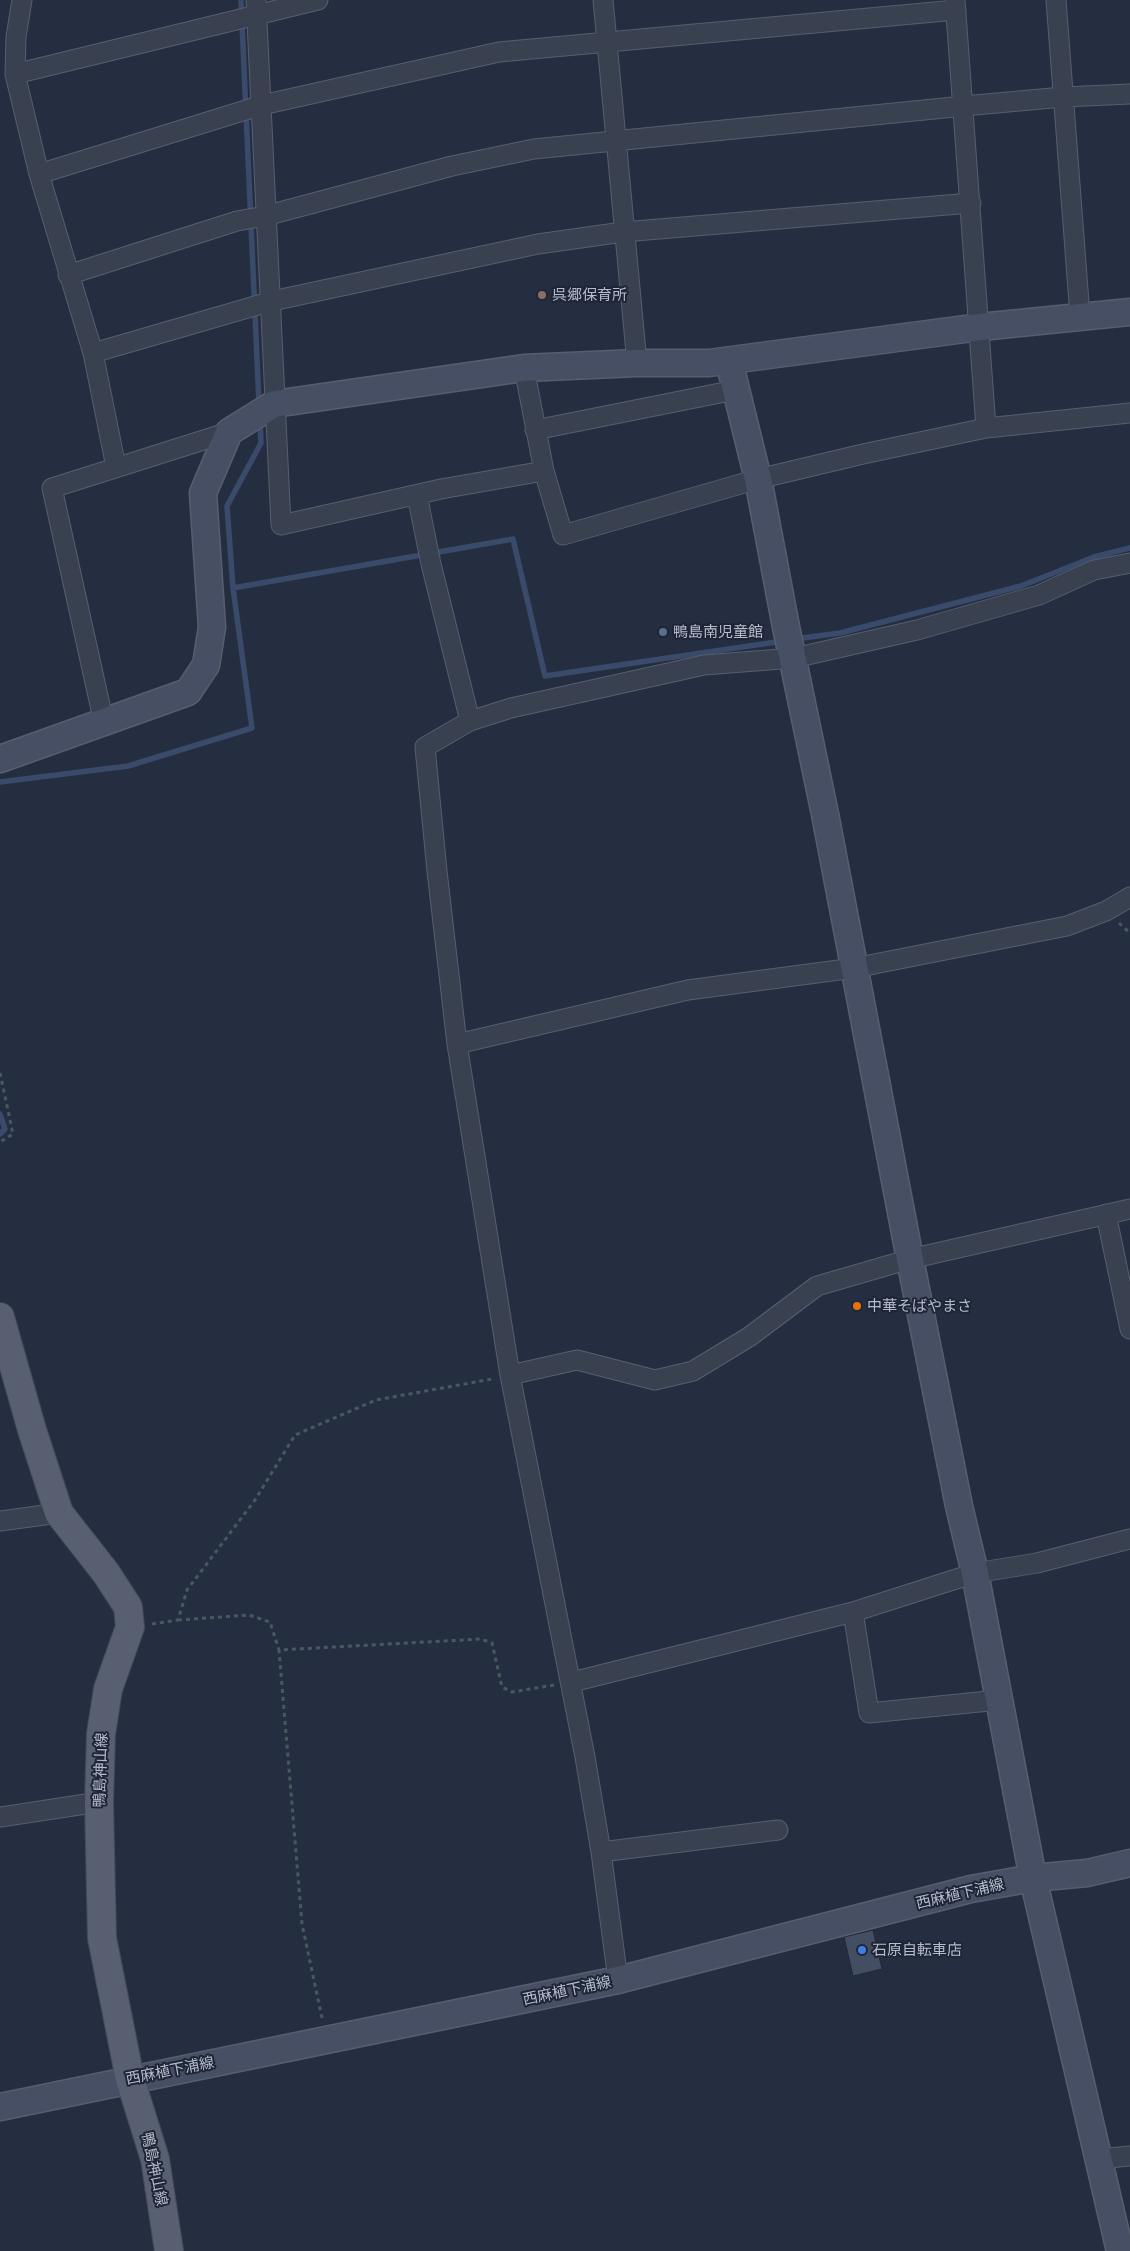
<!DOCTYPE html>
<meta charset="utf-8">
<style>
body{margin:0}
canvas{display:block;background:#252e41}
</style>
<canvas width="1130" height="2251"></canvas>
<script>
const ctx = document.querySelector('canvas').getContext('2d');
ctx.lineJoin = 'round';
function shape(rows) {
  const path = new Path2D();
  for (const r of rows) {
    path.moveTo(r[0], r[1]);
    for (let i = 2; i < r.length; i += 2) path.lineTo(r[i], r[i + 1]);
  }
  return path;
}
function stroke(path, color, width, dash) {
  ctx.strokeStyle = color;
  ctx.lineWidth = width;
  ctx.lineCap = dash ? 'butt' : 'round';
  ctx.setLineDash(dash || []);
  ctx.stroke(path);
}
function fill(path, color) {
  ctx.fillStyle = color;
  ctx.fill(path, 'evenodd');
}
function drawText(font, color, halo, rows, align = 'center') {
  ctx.font = font + ' "Alegreya Sans","Noto Sans JP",sans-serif';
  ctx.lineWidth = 4;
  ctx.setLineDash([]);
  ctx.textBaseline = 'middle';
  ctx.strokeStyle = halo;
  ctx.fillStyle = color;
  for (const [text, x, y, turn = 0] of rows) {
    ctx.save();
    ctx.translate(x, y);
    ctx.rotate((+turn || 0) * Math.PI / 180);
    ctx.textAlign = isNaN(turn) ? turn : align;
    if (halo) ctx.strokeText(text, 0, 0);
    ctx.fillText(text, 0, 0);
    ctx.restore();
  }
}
const stream = shape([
 [241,0,259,404],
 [233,588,513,539,545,676,783,641],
 [795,639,840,633,1021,586,1094,557,1130,548],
 [0,782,128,766,252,728,233,588,227,506,261,443,260,421],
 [0,1114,5,1129,0,1134]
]);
const building = shape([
 [873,1930,882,1969,853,1976,844,1937,873,1930]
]);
const path = shape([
 [1119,923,1130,933],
 [0,1073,13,1134,0,1142],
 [178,1620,249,1615,270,1622,279,1650],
 [152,1624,178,1620,187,1590,255,1500,295,1435,376,1400,492,1379],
 [322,2018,302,1924,279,1650,481,1639,492,1643,502,1687,512,1692,554,1685]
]);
const street = shape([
 [22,0,16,37,15,74,39,174,93,353,116,467],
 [256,0,281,525,441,489,544,471],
 [603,0,637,363],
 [955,0,986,428],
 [1056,0,1080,316],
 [15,74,318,0],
 [39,174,262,105,499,52,956,10],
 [68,275,237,221,265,216,452,166,534,149,964,106,1063,97,1130,94],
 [93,353,272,301,538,244,623,232,971,203],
 [524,368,544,471,563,535,758,479,863,454,986,428,1130,413],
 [535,430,735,390],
 [417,495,431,564,470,721],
 [104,723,52,488,229,432],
 [457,1044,688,990,854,968,1067,926,1106,911,1130,897],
 [1106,1214,1130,1329],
 [510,1375,577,1360,655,1380,693,1371,749,1337,817,1286,910,1259,1130,1209],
 [0,1521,59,1513],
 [853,1612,869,1713,999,1700],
 [572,1682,853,1612,975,1573,1037,1563,1130,1539],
 [0,1817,99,1802],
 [601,1852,778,1830],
 [618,1980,601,1852,585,1757,510,1375,457,1044,437,871,425,747,470,721,511,708,704,665,794,658,917,630,1039,595,1094,570,1130,563],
 [1099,2159,1130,2156]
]);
const secondary = shape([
 [729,361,758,479,786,627,825,814,910,1259,959,1506,975,1573,1033,1878,1120,2251],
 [0,759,188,692,206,665,212,627,203,493,229,432,274,404,524,368,637,363,709,363,980,327,1130,312],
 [0,2107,618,1980,971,1889,1033,1878,1087,1873,1130,1863]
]);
const primary = shape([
 [0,1317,32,1430,59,1513,106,1573,128,1607,130,1627,108,1689,101,1734,99,1802,102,1938,130,2079,155,2159,169,2251]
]);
const markers = [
 [542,295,5,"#8d6e63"],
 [663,632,5,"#5c6f8a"],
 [857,1306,5,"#e8710a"],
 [862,1950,5,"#3f7fe0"]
];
const poiNames = [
 ["呉郷保育所",552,295],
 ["鴨島南児童館",673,632],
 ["中華そばやまさ",867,1306],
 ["石原自転車店",872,1950]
];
const streetNames = [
 ["鴨島神山線",101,1770,-88],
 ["西麻植下浦線",960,1894,-13],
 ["西麻植下浦線",567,1991,-12],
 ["西麻植下浦線",170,2071,-11],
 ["鴨島神山線",154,2169,78]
];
stroke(stream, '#3a4a6a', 5.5);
fill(building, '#444e63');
stroke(building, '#202738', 1);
stroke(street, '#575e6e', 21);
stroke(secondary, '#575e6e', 29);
stroke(primary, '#43495a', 30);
stroke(path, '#45595e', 3, [4, 4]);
stroke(street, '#394150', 19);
stroke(secondary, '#474f64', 26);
stroke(primary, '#575f70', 28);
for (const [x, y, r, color] of markers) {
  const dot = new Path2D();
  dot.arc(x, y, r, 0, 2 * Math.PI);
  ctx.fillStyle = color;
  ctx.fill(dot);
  stroke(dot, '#1e2536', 2);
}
drawText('15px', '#b6bccb', '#1e2536', poiNames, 'left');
drawText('15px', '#b6bccb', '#1e2536', streetNames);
</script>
